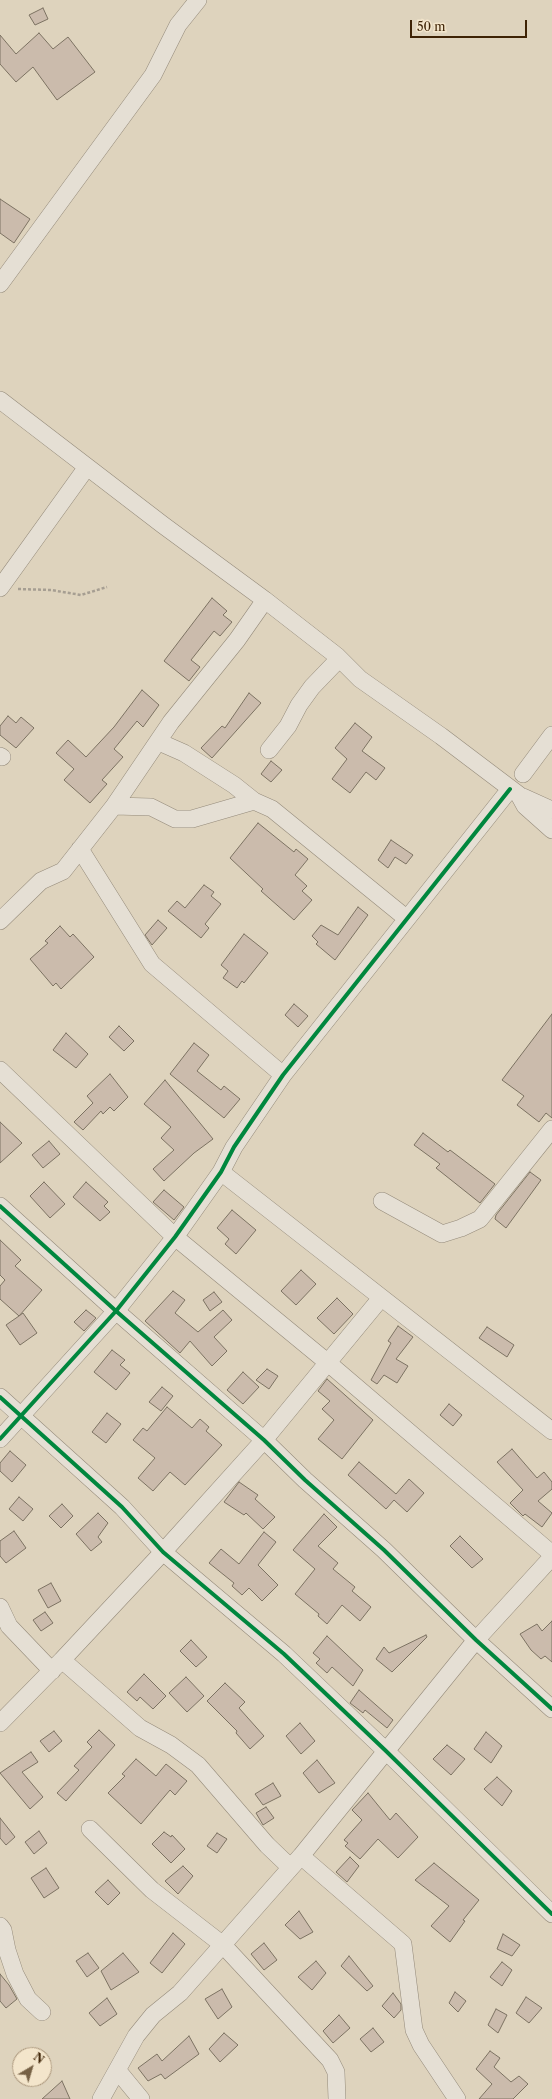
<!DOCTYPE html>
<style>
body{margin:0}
#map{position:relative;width:552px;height:2099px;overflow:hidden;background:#ded3bd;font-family:"Libre Caslon Text",serif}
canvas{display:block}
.north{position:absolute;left:12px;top:2047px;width:40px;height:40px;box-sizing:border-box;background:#f3e5cb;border:1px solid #ab977c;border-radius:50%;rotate:38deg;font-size:11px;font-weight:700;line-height:16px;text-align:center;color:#3e2305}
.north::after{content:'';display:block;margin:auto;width:14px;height:18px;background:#766145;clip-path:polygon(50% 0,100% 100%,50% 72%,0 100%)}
.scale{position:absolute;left:410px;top:20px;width:117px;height:18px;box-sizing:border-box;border:2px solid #3e2305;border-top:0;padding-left:5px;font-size:12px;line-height:14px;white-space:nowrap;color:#3e2305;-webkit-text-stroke:3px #f3e5cb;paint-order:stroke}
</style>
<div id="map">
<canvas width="552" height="2099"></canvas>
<div class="north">N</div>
<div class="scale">50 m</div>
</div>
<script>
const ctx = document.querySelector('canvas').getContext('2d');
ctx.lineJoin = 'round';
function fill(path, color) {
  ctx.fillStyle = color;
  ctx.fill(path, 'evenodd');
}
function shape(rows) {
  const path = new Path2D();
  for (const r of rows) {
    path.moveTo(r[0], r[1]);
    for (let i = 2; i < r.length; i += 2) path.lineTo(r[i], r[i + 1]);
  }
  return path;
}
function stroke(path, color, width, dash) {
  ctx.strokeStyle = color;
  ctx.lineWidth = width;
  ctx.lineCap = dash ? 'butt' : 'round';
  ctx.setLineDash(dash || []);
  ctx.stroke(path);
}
const building = shape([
 [43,8,48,19,35,25,29,15,43,8],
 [39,33,53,49,68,37,95,72,57,100,33,67,16,82,0,64,0,35,16,54,39,33],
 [0,199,30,219,14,243,0,233,0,199],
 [212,598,227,611,223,615,232,622,220,636,214,631,191,660,200,667,189,681,164,661,212,598],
 [142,690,159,705,143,727,137,721,114,749,123,757,102,780,107,784,90,803,64,780,74,769,56,753,68,740,86,757,114,727,142,690],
 [249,693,261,703,212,758,201,748,222,726,225,728,249,693],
 [8,716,16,723,21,717,34,728,16,748,0,735,0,726,8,716],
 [355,723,372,737,362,751,385,768,376,780,366,772,350,793,332,779,347,759,335,748,355,723],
 [271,761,282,770,271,782,261,774,271,761],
 [258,823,294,852,296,849,308,859,295,875,307,886,302,891,312,900,294,920,261,891,263,889,230,858,258,823],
 [391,840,413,855,406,864,395,857,388,868,378,860,391,840],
 [204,885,214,892,211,896,221,904,205,924,209,928,201,938,168,911,177,901,185,908,204,885],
 [358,907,368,915,335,960,316,944,318,942,312,936,321,925,338,935,358,907],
 [158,920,167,928,152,945,145,935,158,920],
 [60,926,70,937,73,934,94,957,61,989,56,983,53,986,30,959,48,943,45,941,60,926],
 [244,934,268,953,244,983,242,981,237,988,223,978,228,971,221,965,244,934],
 [294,1004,308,1016,298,1027,285,1015,294,1004],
 [552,1014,552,1118,546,1113,539,1122,517,1105,524,1096,502,1080,552,1014],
 [119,1026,134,1041,124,1051,109,1037,119,1026],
 [66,1033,88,1054,76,1068,53,1050,66,1033],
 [194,1043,209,1055,197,1071,221,1090,224,1086,240,1099,224,1118,170,1074,194,1043],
 [110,1074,128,1097,114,1111,110,1107,103,1114,101,1111,83,1130,74,1122,93,1103,87,1096,110,1074],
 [165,1080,213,1139,194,1153,164,1181,153,1169,174,1150,161,1138,171,1127,144,1104,165,1080],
 [0,1122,22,1143,0,1163,0,1122],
 [423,1133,448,1152,450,1150,495,1184,480,1203,436,1168,440,1164,414,1145,423,1133],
 [49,1141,60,1154,43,1168,32,1155,49,1141],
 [530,1172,541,1180,506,1228,495,1219,496,1215,530,1172],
 [44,1182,65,1204,50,1218,30,1196,44,1182],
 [86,1182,108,1202,104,1206,110,1212,100,1221,73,1197,86,1182],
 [164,1190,184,1207,174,1220,153,1202,164,1190],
 [232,1210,256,1230,236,1254,225,1244,229,1239,217,1228,232,1210],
 [0,1240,21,1260,15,1266,42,1290,19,1316,23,1313,37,1333,20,1345,6,1325,19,1316,0,1299,0,1286,5,1280,0,1275,0,1240],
 [301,1270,316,1284,296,1305,281,1291,301,1270],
 [173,1291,185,1300,175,1313,198,1332,223,1310,232,1320,214,1337,227,1351,212,1366,190,1341,180,1353,145,1321,173,1291],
 [214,1292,222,1302,210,1311,203,1300,214,1292],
 [337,1298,353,1314,334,1334,317,1318,337,1298],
 [86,1310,96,1318,84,1331,74,1322,86,1310],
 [398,1326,413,1337,396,1359,408,1366,397,1383,384,1375,377,1384,371,1380,391,1343,388,1341,398,1326],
 [487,1327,514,1345,507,1357,479,1338,487,1327],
 [112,1350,125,1360,120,1365,130,1373,116,1390,94,1372,112,1350],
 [267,1369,278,1376,269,1389,256,1380,267,1369],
 [243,1372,259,1387,243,1404,227,1390,243,1372],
 [327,1379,373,1420,342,1459,318,1439,334,1420,322,1409,330,1401,318,1391,327,1379],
 [162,1387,173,1396,161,1411,149,1402,162,1387],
 [449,1404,462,1415,453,1426,440,1415,449,1404],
 [167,1407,192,1428,200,1419,209,1427,206,1431,222,1445,185,1485,170,1472,153,1491,138,1478,155,1458,133,1440,143,1428,147,1431,167,1407],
 [107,1413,121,1424,106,1443,92,1432,107,1413],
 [512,1449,537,1478,544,1472,552,1482,552,1489,538,1501,552,1513,542,1527,525,1514,523,1516,510,1503,523,1490,497,1462,512,1449],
 [10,1451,26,1465,12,1482,0,1471,0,1463,10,1451],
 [359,1462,396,1494,409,1479,424,1493,407,1512,394,1500,386,1509,348,1475,359,1462],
 [239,1482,258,1495,255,1499,275,1517,263,1529,246,1513,244,1515,224,1502,239,1482],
 [19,1497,33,1509,23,1521,9,1509,19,1497],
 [62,1504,73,1516,61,1528,49,1516,62,1504],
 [98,1513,108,1523,98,1537,102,1542,91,1551,76,1534,98,1513],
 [324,1514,337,1527,318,1546,338,1563,333,1569,355,1587,352,1591,371,1607,360,1621,342,1605,327,1624,318,1616,319,1614,295,1594,315,1569,293,1550,324,1514],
 [14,1531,26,1548,6,1563,0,1556,0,1541,14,1531],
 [264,1532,276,1542,258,1565,278,1585,262,1601,249,1588,242,1595,232,1586,234,1583,209,1563,221,1549,239,1564,264,1532],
 [460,1536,483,1559,472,1568,450,1546,460,1536],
 [51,1583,61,1601,48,1608,38,1590,51,1583],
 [45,1612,53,1623,41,1631,33,1620,45,1612],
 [552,1621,552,1662,545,1656,541,1659,531,1650,520,1634,537,1624,542,1631,552,1621],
 [426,1635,427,1637,392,1672,376,1659,384,1647,389,1653,426,1635],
 [327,1636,363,1670,353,1686,332,1667,327,1673,316,1663,320,1659,313,1653,327,1636],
 [191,1640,207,1657,196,1667,180,1651,191,1640],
 [144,1674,166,1696,153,1709,140,1697,137,1701,127,1692,144,1674],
 [186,1677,204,1696,187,1712,169,1693,186,1677],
 [225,1683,245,1702,239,1708,264,1736,250,1749,236,1733,237,1731,207,1701,225,1683],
 [359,1690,393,1720,387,1728,365,1710,363,1713,350,1703,359,1690],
 [300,1723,315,1741,301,1754,286,1736,300,1723],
 [99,1730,115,1745,66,1801,57,1793,79,1770,74,1766,92,1747,87,1742,99,1730],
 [54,1731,62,1741,49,1752,40,1741,54,1731],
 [486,1732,502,1746,491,1763,474,1749,486,1732],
 [447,1745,465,1759,451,1775,433,1759,447,1745],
 [31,1752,38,1762,22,1772,43,1797,30,1809,0,1773,31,1752],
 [136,1759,156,1776,166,1764,187,1781,175,1795,170,1790,141,1824,108,1793,125,1776,122,1774,136,1759],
 [317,1760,335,1783,319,1793,303,1773,317,1760],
 [497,1777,512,1791,502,1806,484,1789,497,1777],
 [273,1783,281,1796,263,1805,255,1794,273,1783],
 [368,1793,390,1820,396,1813,418,1837,398,1858,378,1839,360,1859,345,1846,348,1843,344,1840,362,1820,352,1810,368,1793],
 [266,1807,274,1818,263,1825,256,1813,266,1807],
 [0,1818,15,1837,6,1845,0,1838,0,1818],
 [39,1831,47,1843,34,1854,25,1842,39,1831],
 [164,1832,171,1837,172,1835,185,1849,171,1863,152,1844,164,1832],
 [217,1833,227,1839,217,1853,207,1846,217,1833],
 [350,1857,359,1866,347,1882,336,1872,350,1857],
 [434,1863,479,1900,463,1920,465,1921,450,1942,431,1926,449,1906,415,1880,434,1863],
 [183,1866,193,1876,178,1894,165,1881,183,1866],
 [46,1868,59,1888,44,1898,31,1878,46,1868],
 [108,1880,120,1893,108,1905,95,1892,108,1880],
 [299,1911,313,1932,300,1939,285,1925,299,1911],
 [173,1933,185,1944,162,1973,150,1963,173,1933],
 [503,1934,520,1945,512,1956,497,1949,503,1934],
 [264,1943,277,1960,264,1970,251,1954,264,1943],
 [88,1953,99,1968,87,1977,76,1961,88,1953],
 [123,1953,139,1972,111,1990,101,1971,123,1953],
 [349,1956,373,1986,367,1991,341,1966,349,1956],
 [316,1961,326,1973,312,1990,298,1977,316,1961],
 [502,1962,512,1970,502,1986,490,1977,502,1962],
 [0,1974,9,1985,17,1999,6,2008,0,2001,0,1974],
 [222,1989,232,2007,218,2019,205,1999,222,1989],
 [455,1992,466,2001,458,2012,449,2003,455,1992],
 [393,1993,401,2004,401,2010,394,2018,382,2006,393,1993],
 [526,1997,542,2008,529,2023,516,2013,526,1997],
 [107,1998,117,2014,100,2026,89,2013,107,1998],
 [496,2009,507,2015,498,2033,488,2025,496,2009],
 [339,2015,350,2028,333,2043,323,2031,339,2015],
 [373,2028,384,2042,371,2052,360,2039,373,2028],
 [224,2033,238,2045,220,2062,209,2049,224,2033],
 [189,2036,199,2054,165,2079,161,2074,148,2081,138,2068,157,2054,162,2061,189,2036],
 [490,2051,500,2058,494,2067,511,2082,519,2076,528,2084,513,2099,479,2099,492,2084,476,2069,490,2051],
 [62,2081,70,2099,42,2099,62,2081]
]);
const path = shape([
 [18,589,51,590,81,595,107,587]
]);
const minor = shape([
 [0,284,153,75,178,25,198,0],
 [0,400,163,525,265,600,337,656,360,679,441,736,519,795,525,806,552,830],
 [0,588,87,467],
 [159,742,184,753,234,785,254,801],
 [269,750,288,726,299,705,312,687,337,661,337,656],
 [0,756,2,757],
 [523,774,552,735],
 [523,797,552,810],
 [114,806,171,722,237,640,265,600],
 [80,849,152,964,283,1075],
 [0,921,41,881,63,871,114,806,151,807,175,819,192,819,254,801,272,809,406,918],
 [0,1070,175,1237,327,1362,552,1554],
 [221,1172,552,1431],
 [382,1201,442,1234,461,1228,480,1219,552,1129],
 [0,1206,116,1311,264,1440,305,1480,384,1550,476,1640,552,1709],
 [0,1397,122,1507,163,1552,284,1654,386,1751,552,1914],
 [0,1439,116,1311,175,1237,221,1172,234,1147,283,1075,510,789],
 [0,1607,9,1626,52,1671],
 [62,1660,140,1728,171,1745,198,1765,267,1845,290,1867],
 [0,1723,62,1660,163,1552,264,1440,381,1298],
 [90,1829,152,1890,223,1945,330,2060,336,2072,337,2099],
 [301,1856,403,1944,414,2030,421,2045,457,2099],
 [0,1926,3,1930,7,1950,15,1974,28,1999,42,2012],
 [118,2071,141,2099],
 [101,2099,136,2036,153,2015,180,1993,301,1856,476,1640,552,1557]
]);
const cycleway = shape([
 [0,1206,116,1311,264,1440,305,1480,384,1550,476,1640,552,1709],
 [0,1397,122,1507,163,1552,284,1654,386,1751,552,1914],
 [0,1439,116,1311,175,1237,221,1172,234,1147,283,1075,510,789]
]);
fill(building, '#cbbbac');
stroke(building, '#7c7262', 1);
stroke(minor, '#948a7a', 18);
stroke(path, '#a69e92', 2.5, [3, 2]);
stroke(minor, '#e5dfd4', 17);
stroke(cycleway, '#00873e', 4);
</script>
